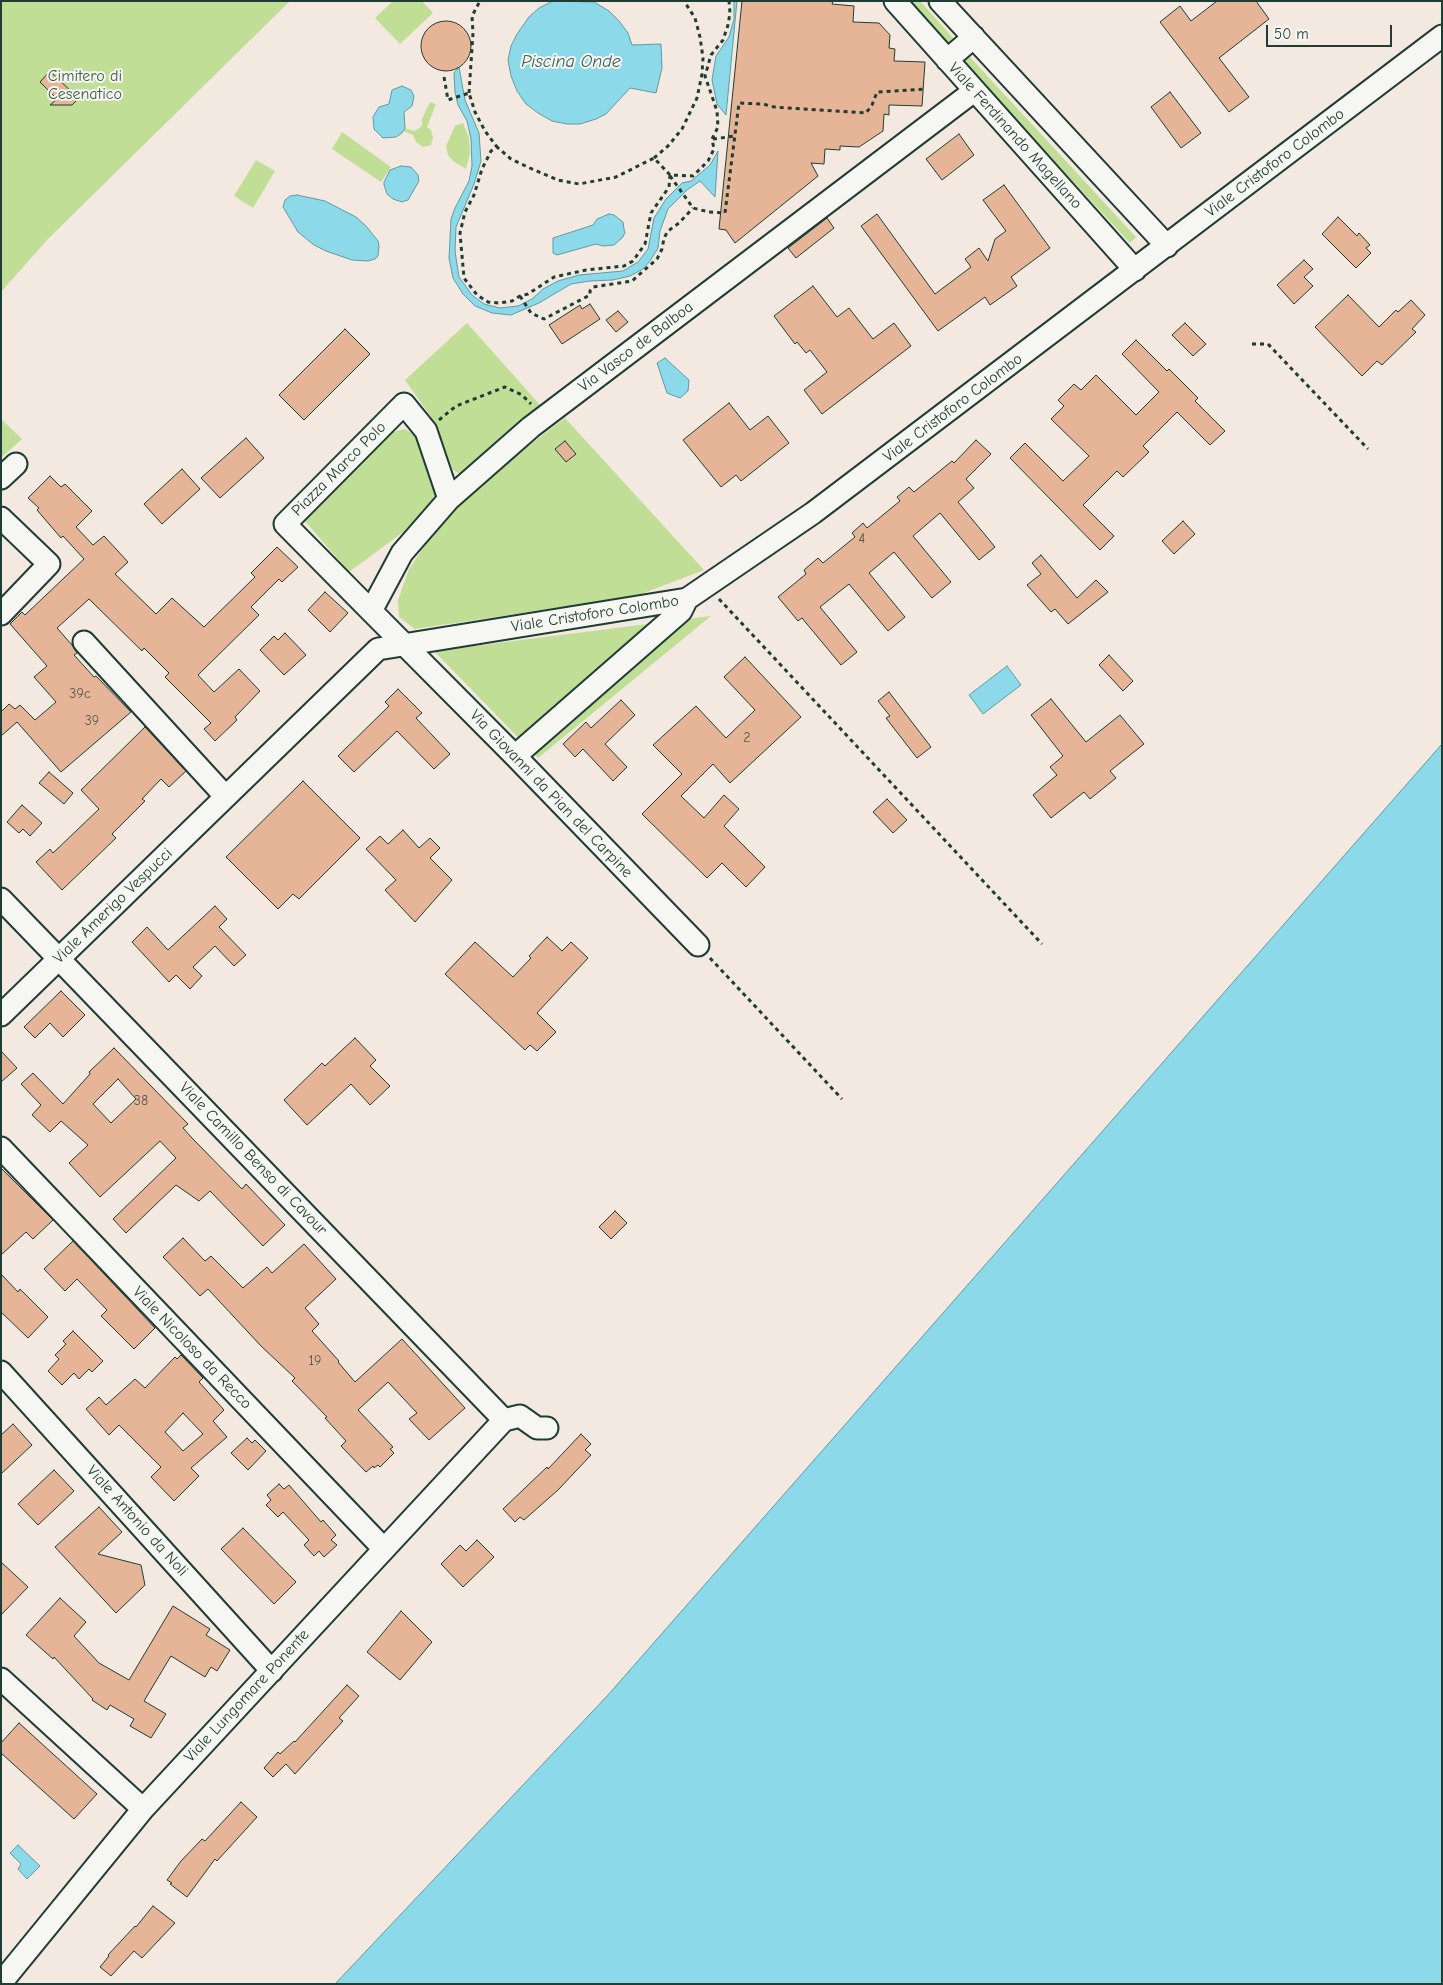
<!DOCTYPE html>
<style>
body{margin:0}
#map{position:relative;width:1443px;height:1985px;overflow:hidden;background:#f3e9e0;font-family:"Comic Neue",sans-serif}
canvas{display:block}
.frame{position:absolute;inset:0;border:2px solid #1f3d34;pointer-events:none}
.scale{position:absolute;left:1266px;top:25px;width:126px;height:22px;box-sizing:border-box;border:2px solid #1f3d34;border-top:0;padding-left:6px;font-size:15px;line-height:18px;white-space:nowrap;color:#1f3d34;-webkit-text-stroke:4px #f6f6f2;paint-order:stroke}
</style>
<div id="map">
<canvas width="1443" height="1985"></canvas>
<div class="frame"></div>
<div class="scale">50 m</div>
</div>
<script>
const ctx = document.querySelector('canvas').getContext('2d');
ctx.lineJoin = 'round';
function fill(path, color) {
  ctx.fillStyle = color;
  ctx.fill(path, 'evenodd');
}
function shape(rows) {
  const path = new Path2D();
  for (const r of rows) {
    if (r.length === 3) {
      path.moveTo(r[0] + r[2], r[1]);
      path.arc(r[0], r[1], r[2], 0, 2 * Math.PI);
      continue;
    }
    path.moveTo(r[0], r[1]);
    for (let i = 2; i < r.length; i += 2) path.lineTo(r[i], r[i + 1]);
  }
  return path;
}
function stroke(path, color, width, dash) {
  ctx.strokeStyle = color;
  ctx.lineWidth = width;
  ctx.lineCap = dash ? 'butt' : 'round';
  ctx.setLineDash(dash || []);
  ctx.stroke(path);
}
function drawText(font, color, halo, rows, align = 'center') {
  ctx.font = font + ' "Comic Neue",sans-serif';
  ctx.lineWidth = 4;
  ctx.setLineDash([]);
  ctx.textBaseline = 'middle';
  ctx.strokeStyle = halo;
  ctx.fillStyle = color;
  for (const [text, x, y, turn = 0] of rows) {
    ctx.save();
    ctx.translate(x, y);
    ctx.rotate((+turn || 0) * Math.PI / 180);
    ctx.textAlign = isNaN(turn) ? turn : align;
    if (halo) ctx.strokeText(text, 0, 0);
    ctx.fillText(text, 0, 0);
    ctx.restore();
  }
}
const green = shape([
 [1,1,290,1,48,239,1,292],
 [393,1,422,1,433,13,400,44,375,18],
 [908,1,920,1,953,38,947,44],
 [968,55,1136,237,1130,243,961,60],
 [430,102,436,104,427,127,431,130,433,137,431,145,423,147,416,142,413,135,403,131,405,128,414,131,421,127,423,122,421,121],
 [463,123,469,138,470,154,466,169,453,161,448,155,446,146,455,126],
 [342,132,391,167,381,182,332,149],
 [256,160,275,171,253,208,234,196],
 [467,323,541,406,467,470,460,474,453,470,436,424,405,380],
 [565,418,704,570,636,596,415,629,399,617,398,600,409,569,439,524,473,488],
 [1,419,22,439,1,458],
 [405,429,417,437,434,482,435,496,430,508,410,527,349,572,304,520,393,432],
 [711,616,538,758,434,651]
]);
const water = shape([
 [553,1,594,2,609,11,619,21,628,33,632,45,661,44,662,68,656,93,630,88,606,114,596,119,580,124,567,124,552,121,538,113,526,104,517,91,511,76,508,60,511,46,517,34,529,17,539,8,553,1],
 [734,1,737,1,726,115,717,104,712,80,716,56,729,37,734,19,734,1],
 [459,67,465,100,479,133,481,161,474,184,456,227,455,251,459,277,472,295,484,304,500,308,518,306,532,299,543,289,558,281,579,275,623,271,638,262,648,249,654,218,666,199,682,183,691,181,710,165,718,151,715,197,700,181,687,190,668,209,660,231,658,248,650,261,643,269,630,276,613,280,590,281,571,284,539,303,511,315,492,313,475,306,463,294,453,278,449,258,451,219,455,208,469,181,472,166,471,139,467,121,458,105,455,92,454,73,459,67],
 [402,86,411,90,414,96,412,106,404,112,405,128,402,133,396,137,383,138,374,129,373,117,379,107,389,104,392,90,402,86],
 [401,166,411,167,418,175,419,181,408,200,402,202,393,199,387,194,384,185,384,182,390,170,401,166],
 [297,195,325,201,356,217,366,226,378,241,379,246,378,256,375,259,368,261,352,260,326,251,314,245,298,232,283,207,285,200,290,196,297,195],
 [609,214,614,215,623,222,624,229,625,233,622,238,614,245,603,246,596,244,557,255,553,253,553,238,593,225,597,219,609,214],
 [665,358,689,380,688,391,680,398,667,393,657,363,665,358],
 [1007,666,1021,685,983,714,969,695,1007,666],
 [1442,744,1442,1984,335,1984,608,1695,1442,744],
 [18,1845,40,1866,27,1879,18,1869,21,1864,10,1853,18,1845]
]);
const building = shape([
 [742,1,833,1,832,4,854,6,853,22,879,23,890,35,889,48,895,49,894,61,925,62,922,106,889,105,889,115,884,114,883,131,859,147,840,146,840,150,825,149,824,164,811,163,818,176,735,243,726,230,719,229,742,1],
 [1217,1,1256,1,1269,19,1219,58,1249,97,1229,112,1160,22,1180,6,1191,21,1217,1],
 [446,46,25],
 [50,71,75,95,76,101,72,105,50,105,57,99,40,82,50,71],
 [1170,92,1201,133,1181,148,1151,107,1170,92],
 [959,134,974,155,942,180,926,159,959,134],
 [1004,185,1050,248,1011,277,1017,286,990,305,985,297,938,331,861,226,877,214,935,294,971,267,965,259,979,248,988,261,995,239,1006,231,983,200,1004,185],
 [1338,217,1357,236,1359,233,1370,245,1366,248,1371,253,1356,268,1322,234,1338,217],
 [827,218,834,228,796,258,788,248,827,218],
 [1304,260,1313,269,1304,277,1313,286,1294,304,1277,285,1304,260],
 [813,286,837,317,849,308,873,339,894,323,911,346,822,414,804,390,827,372,810,350,806,353,797,342,795,344,774,316,813,286],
 [1348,295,1379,327,1396,310,1398,312,1411,300,1425,315,1412,329,1416,332,1382,365,1377,361,1362,376,1315,327,1348,295],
 [590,304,600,319,562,344,549,325,580,305,582,309,590,304],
 [618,311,628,322,616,332,606,320,618,311],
 [1185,323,1206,344,1193,356,1172,335,1185,323],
 [345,329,370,354,304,420,279,395,345,329],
 [1136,340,1167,371,1169,369,1198,398,1195,401,1225,431,1210,445,1177,412,1143,446,1149,452,1123,477,1117,471,1083,505,1114,536,1100,550,1010,458,1025,443,1063,481,1089,456,1051,419,1064,406,1058,400,1074,384,1081,390,1096,375,1136,415,1159,392,1122,354,1136,340],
 [729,403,750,430,768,416,789,443,741,481,736,475,721,487,683,440,729,403],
 [246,438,264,458,220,498,201,478,246,438],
 [976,440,991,454,966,479,974,488,958,502,995,547,979,560,940,513,913,536,951,582,932,598,894,552,869,573,905,617,888,631,849,584,820,607,857,652,841,665,802,618,798,621,778,597,806,574,804,570,818,558,823,563,855,537,852,533,863,523,867,528,900,501,897,497,909,487,914,492,952,461,954,463,976,440],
 [565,441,576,454,566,462,555,449,565,441],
 [182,469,200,489,162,524,144,504,182,469],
 [50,476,61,487,65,484,92,511,76,527,93,545,104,536,128,562,115,574,156,614,172,598,204,627,255,577,251,573,277,547,298,567,282,582,279,579,251,607,259,615,198,675,214,692,239,669,260,691,235,717,237,720,215,741,204,729,211,723,165,677,169,673,144,648,142,651,89,599,57,628,72,645,77,653,74,655,94,677,96,676,131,712,61,772,17,722,1,736,1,712,9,704,15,709,20,705,35,720,56,702,34,677,47,666,10,624,22,612,25,615,84,559,63,536,61,538,37,510,39,508,28,498,50,476],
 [1183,521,1195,534,1174,554,1162,541,1183,521],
 [1041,555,1077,598,1096,580,1108,592,1068,624,1055,609,1051,612,1027,585,1041,574,1032,563,1041,555],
 [325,592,348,613,330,632,308,610,325,592],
 [285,633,306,655,284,675,260,650,274,636,278,640,285,633],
 [1109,655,1133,681,1123,691,1099,665,1109,655],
 [745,657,801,717,730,783,713,764,681,796,704,818,724,795,739,809,724,826,765,867,746,887,722,863,707,878,642,814,682,774,653,745,696,706,726,738,755,710,724,677,745,657],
 [398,689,422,713,416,718,450,754,434,769,397,731,354,772,338,756,389,706,385,702,398,689],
 [889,692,931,747,917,758,886,718,890,716,878,701,889,692],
 [1051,699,1086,742,1120,715,1144,744,1110,771,1116,778,1090,799,1084,792,1051,818,1033,795,1057,775,1050,767,1063,756,1031,715,1051,699],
 [621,700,635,715,605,744,627,767,613,781,583,749,575,757,563,744,586,722,591,728,621,700],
 [145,727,186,771,169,787,161,779,142,799,145,801,112,834,116,838,62,890,36,862,50,849,53,853,99,809,81,790,145,727],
 [49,772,73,793,64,804,39,783,49,772],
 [303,781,360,838,299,899,293,894,278,909,226,857,303,781],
 [887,799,907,820,893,833,873,812,887,799],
 [22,805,42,823,30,836,23,829,19,833,7,822,22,805],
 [403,830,419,848,430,838,440,848,430,858,452,880,415,922,385,890,396,880,366,849,380,836,388,844,403,830],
 [215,906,227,919,219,927,246,955,234,966,215,946,193,967,202,976,190,989,176,975,169,982,132,942,147,927,168,950,215,906],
 [547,937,562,951,571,942,588,958,537,1013,556,1032,537,1051,530,1045,525,1050,445,974,475,942,513,977,531,958,529,956,547,937],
 [61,991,85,1015,63,1037,50,1023,35,1038,24,1027,61,991],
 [355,1038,376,1060,370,1066,390,1086,370,1105,351,1084,307,1125,284,1100,322,1063,325,1066,355,1038],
 [114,1048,188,1124,183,1128,192,1138,242,1189,246,1184,285,1225,263,1246,210,1191,199,1201,176,1185,126,1233,113,1219,176,1158,160,1141,100,1197,69,1163,88,1145,61,1121,50,1132,32,1115,41,1105,21,1084,33,1073,63,1104,90,1074,89,1072,114,1048],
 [118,1079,136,1099,111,1123,93,1104,118,1079],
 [1,1051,17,1068,1,1082,1,1051],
 [1,1168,53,1220,33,1239,26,1232,1,1255,1,1168],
 [615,1211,627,1223,611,1239,599,1227,615,1211],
 [183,1238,205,1261,211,1256,243,1288,267,1267,272,1273,304,1244,336,1279,305,1308,319,1324,312,1331,339,1361,338,1362,355,1382,402,1339,465,1408,429,1440,409,1419,417,1413,388,1382,358,1410,393,1447,390,1449,394,1453,380,1467,378,1465,374,1468,373,1466,366,1472,341,1446,346,1441,325,1418,327,1417,292,1381,295,1378,261,1346,208,1289,200,1296,163,1257,183,1238],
 [73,1241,155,1328,134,1349,101,1316,107,1310,77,1279,65,1291,44,1269,73,1241],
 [1,1274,18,1292,20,1289,48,1317,28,1338,1,1312,1,1274],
 [73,1331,103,1361,92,1372,89,1369,79,1379,74,1373,62,1385,48,1371,59,1359,55,1355,66,1344,63,1341,73,1331],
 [181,1355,203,1378,199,1382,224,1410,213,1421,227,1437,191,1468,199,1476,174,1501,151,1477,161,1467,119,1425,109,1435,86,1409,99,1397,106,1405,135,1379,145,1388,175,1357,177,1359,181,1355],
 [183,1413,203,1434,183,1451,165,1432,183,1413],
 [13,1424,32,1445,1,1474,1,1435,13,1424],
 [581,1434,591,1444,585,1450,591,1455,558,1490,524,1520,520,1517,515,1522,503,1509,547,1467,548,1469,581,1434],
 [247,1438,252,1443,255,1440,266,1451,248,1470,231,1453,247,1438],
 [54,1470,74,1491,38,1525,18,1504,54,1470],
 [279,1484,284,1489,289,1485,321,1522,323,1520,336,1535,331,1540,337,1545,324,1557,319,1551,314,1556,304,1545,309,1540,283,1512,278,1517,266,1505,271,1500,267,1495,279,1484],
 [99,1507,122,1532,98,1554,141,1565,145,1585,116,1613,55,1547,99,1507],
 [243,1528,296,1582,274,1604,221,1549,243,1528],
 [477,1540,494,1557,463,1587,441,1564,460,1545,466,1551,477,1540],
 [1,1562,28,1587,1,1615,1,1562],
 [60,1598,86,1622,74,1636,99,1663,129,1680,173,1606,210,1629,206,1635,230,1650,217,1671,211,1667,205,1677,171,1656,144,1701,166,1714,151,1738,130,1726,134,1719,110,1705,107,1710,92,1700,93,1699,54,1657,53,1659,26,1635,60,1598],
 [401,1611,432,1642,400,1680,367,1652,401,1611],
 [347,1685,359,1696,339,1718,343,1721,295,1774,286,1764,273,1777,264,1768,278,1752,280,1754,294,1741,295,1742,347,1685],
 [19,1723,97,1794,74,1819,1,1753,1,1743,19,1723],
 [241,1802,257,1817,217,1861,215,1859,187,1897,170,1884,172,1883,167,1880,181,1861,202,1839,205,1841,241,1802],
 [153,1906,175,1923,142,1958,134,1951,111,1976,100,1967,109,1956,108,1955,135,1926,136,1927,153,1906]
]);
const path = shape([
 [444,77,448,100,469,93,475,112,485,131,497,147],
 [469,93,473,33,472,16,480,1],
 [713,139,735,136],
 [654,158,668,146,682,129,697,98,702,74,703,58,700,37,695,18,684,1],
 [670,175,669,187,651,213,645,244,633,261,624,266,586,270,554,277,528,294,520,296,512,301,499,303,488,302,477,295,464,278,460,233,465,212,474,195,482,169,491,151,497,147,511,159,532,169,558,180,579,184,616,177,654,158,670,175,693,176,708,161,714,149,712,139,718,127,717,111,705,76,711,55,723,40,728,25,730,13,729,1],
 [670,176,693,208,709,212,725,213,739,103,763,104,774,107,866,113,872,105,877,92,926,89],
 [520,296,531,313,544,319,590,295,590,291,593,287,632,281,657,259,662,249,664,238,668,231,679,223,693,208],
 [1252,344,1268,344,1368,449],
 [439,420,456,406,505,387,522,395,531,404],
 [719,599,1042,944],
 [710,958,842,1099]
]);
const minor = shape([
 [895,1,1135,270],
 [940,1,1167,246],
 [947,60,974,37],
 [1,478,16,464],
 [1,518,49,564,1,614],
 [371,611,285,524,404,404,426,431,449,499],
 [84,642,225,796],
 [515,756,681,611,687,599],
 [1,899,504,1420],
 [698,945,515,756,371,611,402,553,449,499,531,427,974,91],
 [1,1015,378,649,687,599,813,513,1442,36],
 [1,1148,383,1548],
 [1,1372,272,1671],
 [504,1420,520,1416,537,1428,547,1428],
 [1,1679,143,1809],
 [1,1983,143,1809,504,1420]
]);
const numberNames = [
 ["4",862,539],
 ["39c",80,694],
 ["39",92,721],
 ["2",747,738],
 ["38",141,1101],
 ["19",315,1361]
];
const parkNames = [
 ["Cimitero di",85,76],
 ["Cesenatico",85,94]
];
const streetNames = [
 ["Viale Ferdinando Magellano",1015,136,48],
 ["Viale Cristoforo Colombo",1275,163,-37],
 ["Via Vasco de Balboa",636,347,-37],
 ["Viale Cristoforo Colombo",953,408,-37],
 ["Piazza Marco Polo",339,469,-45],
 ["Viale Cristoforo Colombo",595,614,-9],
 ["Via Giovanni da Pian del Carpine",551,794,46],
 ["Viale Amerigo Vespucci",113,906,-44],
 ["Viale Camillo Benso di Cavour",253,1159,46],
 ["Viale Nicoloso da Recco",192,1348,46],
 ["Viale Antonio da Noli",137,1521,48],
 ["Viale Lungomare Ponente",247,1696,-47]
];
const waterNames = [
 ["Piscina Onde",571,62]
];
fill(green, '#c0de96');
fill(water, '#8bd9e9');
stroke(water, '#609ba1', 1);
fill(building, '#e6b597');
stroke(building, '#1f3d34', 1);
stroke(minor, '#1f3d34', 25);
stroke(path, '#1f3d34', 3, [4, 4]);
stroke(minor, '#f6f6f2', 21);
drawText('14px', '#515b4d', null, numberNames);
drawText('16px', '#3f5d48', '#f6f6f2', parkNames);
drawText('16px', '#1f3d34', '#f6f6f2', streetNames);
drawText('italic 18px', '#355c58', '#f6f6f2', waterNames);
</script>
